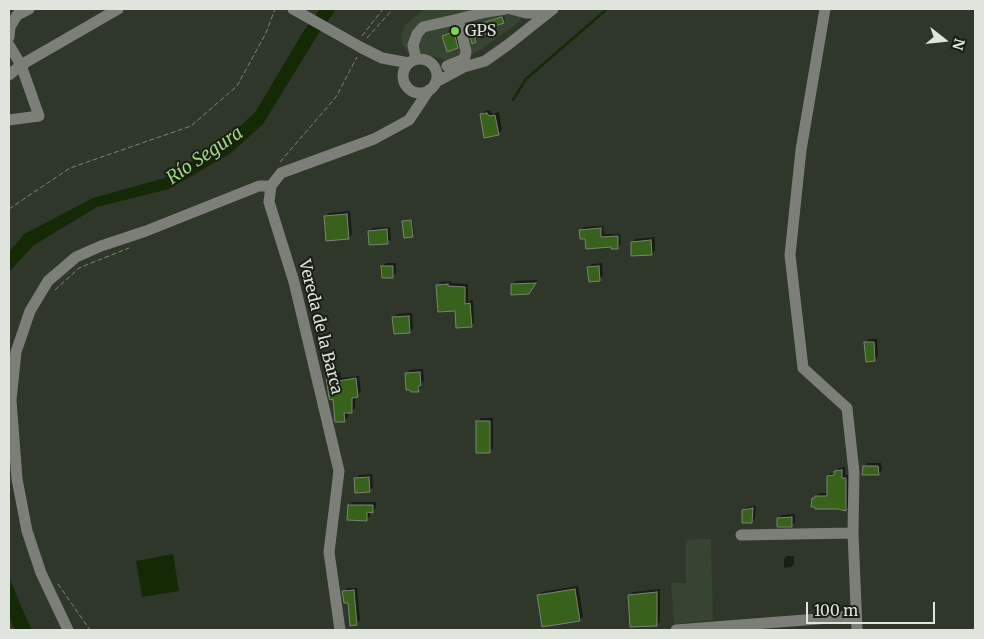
<!DOCTYPE html>
<meta charset="utf-8">
<style>
body{margin:0}
#map{position:relative;width:984px;height:639px;overflow:hidden;background:#2e3729;font-family:Merriweather,serif}
canvas{display:block}
.frame{position:absolute;inset:0;border:10px solid #dfe5dc;pointer-events:none}
.north{position:absolute;left:919px;top:15px;width:50px;height:50px;-webkit-text-stroke:4px #191d16;paint-order:stroke;rotate:106deg;font-size:14px;font-weight:700;line-height:20px;text-align:center;color:#dfe5dc}
.north::after{content:'';display:block;margin:auto;width:18px;height:22px;background:#dfe5dc;clip-path:polygon(50% 0,100% 100%,50% 72%,0 100%)}
.scale{position:absolute;left:806px;top:602px;width:129px;height:22px;box-sizing:border-box;border:2px solid #dfe5dc;border-top:0;padding-left:6px;font-size:15px;line-height:18px;white-space:nowrap;color:#dfe5dc;-webkit-text-stroke:4px #191d16;paint-order:stroke}
</style>
<div id="map">
<canvas width="984" height="639"></canvas>
<div class="frame"></div>
<div class="north">N</div>
<div class="scale">100 m</div>
</div>
<script>
const ctx = document.querySelector('canvas').getContext('2d');
ctx.lineJoin = 'round';
function fill(path, color) {
  ctx.fillStyle = color;
  ctx.fill(path, 'evenodd');
}
function shape(rows) {
  const path = new Path2D();
  for (const r of rows) {
    if (r.length === 3) {
      path.moveTo(r[0] + r[2], r[1]);
      path.arc(r[0], r[1], r[2], 0, 2 * Math.PI);
      continue;
    }
    path.moveTo(r[0], r[1]);
    for (let i = 2; i < r.length; i += 2) path.lineTo(r[i], r[i + 1]);
  }
  return path;
}
function stroke(path, color, width, dash) {
  ctx.strokeStyle = color;
  ctx.lineWidth = width;
  ctx.lineCap = dash ? 'butt' : 'round';
  ctx.setLineDash(dash || []);
  ctx.stroke(path);
}
function drawText(font, color, halo, rows, align = 'center') {
  ctx.font = font + ' Merriweather,serif';
  ctx.lineWidth = 4;
  ctx.setLineDash([]);
  ctx.textBaseline = 'middle';
  ctx.strokeStyle = halo;
  ctx.fillStyle = color;
  for (const [text, x, y, turn = 0] of rows) {
    ctx.save();
    ctx.translate(x, y);
    ctx.rotate((+turn || 0) * Math.PI / 180);
    ctx.textAlign = isNaN(turn) ? turn : align;
    if (halo) ctx.strokeText(text, 0, 0);
    ctx.fillText(text, 0, 0);
    ctx.restore();
  }
}
const built = shape([
 [424,9,531,9,514,26,471,56,446,60,420,53,409,54,402,44,401,35,405,25],
 [711,539,713,620,674,624,671,583,686,583,686,540]
]);
const water = shape([
 [320,9,336,9,317,36,263,124,231,153,169,189,97,207,34,245,9,272,9,252,24,234,93,198,165,178,225,141,256,111,303,32],
 [173,554,179,591,142,597,136,561],
 [9,577,24,613,32,630,15,630,12,623,9,615]
]);
const shadow = shape([
 [504,16,505,20,504,22,487,27,489,31,475,36,477,40,475,41,471,26],
 [455,31,459,45,457,47,443,36],
 [490,110,492,114,499,112,502,130,498,134,481,115,485,111],
 [350,211,352,234,349,238,325,217,329,213],
 [412,219,414,234,412,235,403,221],
 [603,226,604,234,620,234,621,244,618,247,587,237,581,230,584,227],
 [390,227,391,239,387,242,369,231,373,228],
 [655,237,655,250,652,254,632,243,635,239],
 [386,263,396,263,396,273,392,277,383,266],
 [602,263,603,276,599,279,589,267,592,264],
 [538,280,529,293,513,284,516,281],
 [451,281,451,283,468,284,468,301,473,300,474,322,471,326,438,286,441,282],
 [412,313,413,328,410,332,394,318,397,314],
 [869,339,877,339,878,356,875,360,865,343],
 [423,369,424,381,422,383,422,387,418,390,406,374,410,370],
 [340,372,341,378,359,376,361,392,355,396,355,408,351,412,348,412,348,417,344,421,327,377,331,374],
 [481,418,493,418,493,448,489,452,478,422],
 [867,463,881,463,882,470,878,474,864,467],
 [845,467,845,475,849,475,849,506,845,510,817,508,813,498,820,493,829,493,828,476,831,473,835,473,839,468],
 [372,474,373,487,370,490,357,491,356,479,359,475],
 [352,502,376,502,376,508,373,511,370,511,370,516,366,520,349,505],
 [756,506,755,518,752,522,743,510,747,507],
 [795,514,795,522,792,525,778,518,782,515],
 [787,556,794,556,794,564,791,567,784,568,784,559],
 [578,586,583,616,580,620,538,596,542,592],
 [347,588,357,588,360,620,356,624,349,601,344,592],
 [660,589,660,622,656,625,630,595,633,592]
]);
const stream = shape([
 [513,100,526,79,607,9]
]);
const building = shape([
 [502,17,504,23,486,29,488,33,475,38,476,42,472,44,468,27,502,17],
 [454,32,458,48,447,52,442,36,454,32],
 [487,113,489,116,495,115,499,135,484,138,480,114,487,113],
 [347,214,349,239,326,241,324,216,347,214],
 [411,220,413,237,404,238,402,221,411,220],
 [601,228,601,237,618,236,618,249,611,249,611,247,586,249,585,239,580,239,579,230,601,228],
 [387,229,388,244,369,245,368,231,387,229],
 [651,240,652,255,631,256,631,242,651,240],
 [381,266,393,266,393,278,382,278,381,266],
 [599,266,600,281,589,282,587,267,599,266],
 [536,283,529,294,511,295,511,284,536,283],
 [448,284,448,286,465,287,465,304,470,303,472,327,456,328,455,311,438,312,436,285,448,284],
 [409,316,410,333,394,334,392,317,409,316],
 [864,342,874,342,875,361,866,362,864,342],
 [420,372,421,386,418,386,419,392,411,392,410,390,406,390,405,373,420,372],
 [336,375,338,381,356,378,358,397,352,398,352,413,344,413,345,422,335,422,333,399,330,400,329,398,326,377,336,375],
 [476,421,490,421,490,453,476,453,476,421],
 [863,466,878,466,879,475,862,475,863,466],
 [842,470,842,478,846,478,846,511,838,509,815,509,815,507,811,507,812,498,815,498,815,496,827,496,827,476,834,475,834,471,842,470],
 [369,477,370,492,355,493,354,478,369,477],
 [348,505,373,505,373,513,367,512,367,521,347,520,348,505],
 [753,508,752,523,742,523,742,510,753,508],
 [792,517,792,527,777,527,777,518,792,517],
 [575,589,580,621,542,627,537,595,575,589],
 [354,590,357,625,350,626,348,603,344,603,342,591,354,590],
 [657,592,657,626,630,627,628,595,657,592]
]);
const path = shape([
 [362,36,383,9],
 [367,38,393,9],
 [280,162,336,97,357,57],
 [9,209,70,168,191,126,237,86,266,33,275,9],
 [55,290,79,268,129,248],
 [58,584,90,630]
]);
const minor = shape([
 [293,9,362,48,382,58,409,63],
 [511,9,526,13,532,13,538,9],
 [825,9,801,150,790,255,803,368,847,408,854,472,853,533,857,630],
 [9,37,10,27,17,15,29,9],
 [9,45,21,65,39,116,9,120],
 [416,59,413,45,417,34,423,27,458,19],
 [420,76,17],
 [447,66,460,61,465,57,466,51,458,19,486,12,505,9],
 [9,75,21,65,118,9],
 [436,82,464,67,485,61,509,44,553,9],
 [741,535,853,533],
 [68,630,41,573,27,531,17,479,11,400,16,352,30,311,48,281,76,257,101,246,146,231,259,186,271,186],
 [340,630,329,552,339,471,294,282,269,202,271,186,281,173,374,139,409,120,429,90],
 [676,630,856,616]
]);
const markers = [
 [455,31,5,"#81d050"]
];
const poiNames = [
 ["GPS",465,31]
];
const streetNames = [
 ["Vereda de la Barca",320,327,76]
];
const waterNames = [
 ["Río Segura",205,156,-34]
];
fill(built, '#374431');
fill(water, '#142a06');
fill(shadow, '#0007');
stroke(stream, '#142a06', 2.5);
fill(building, '#38621c');
stroke(building, '#798474', 1);
stroke(path, '#7d8579', 1, [5, 2.5]);
stroke(minor, '#7b7f78', 11);
for (const [x, y, r, color] of markers) {
  const dot = new Path2D();
  dot.arc(x, y, r, 0, 2 * Math.PI);
  ctx.fillStyle = color;
  ctx.fill(dot);
  stroke(dot, '#191d16', 2);
}
drawText('16px', '#dfe5dc', '#191d16', poiNames, 'left');
drawText('16px', '#dfe5dc', '#191d16', streetNames);
drawText('italic 18px', '#9bd879', '#191d16', waterNames);
</script>
